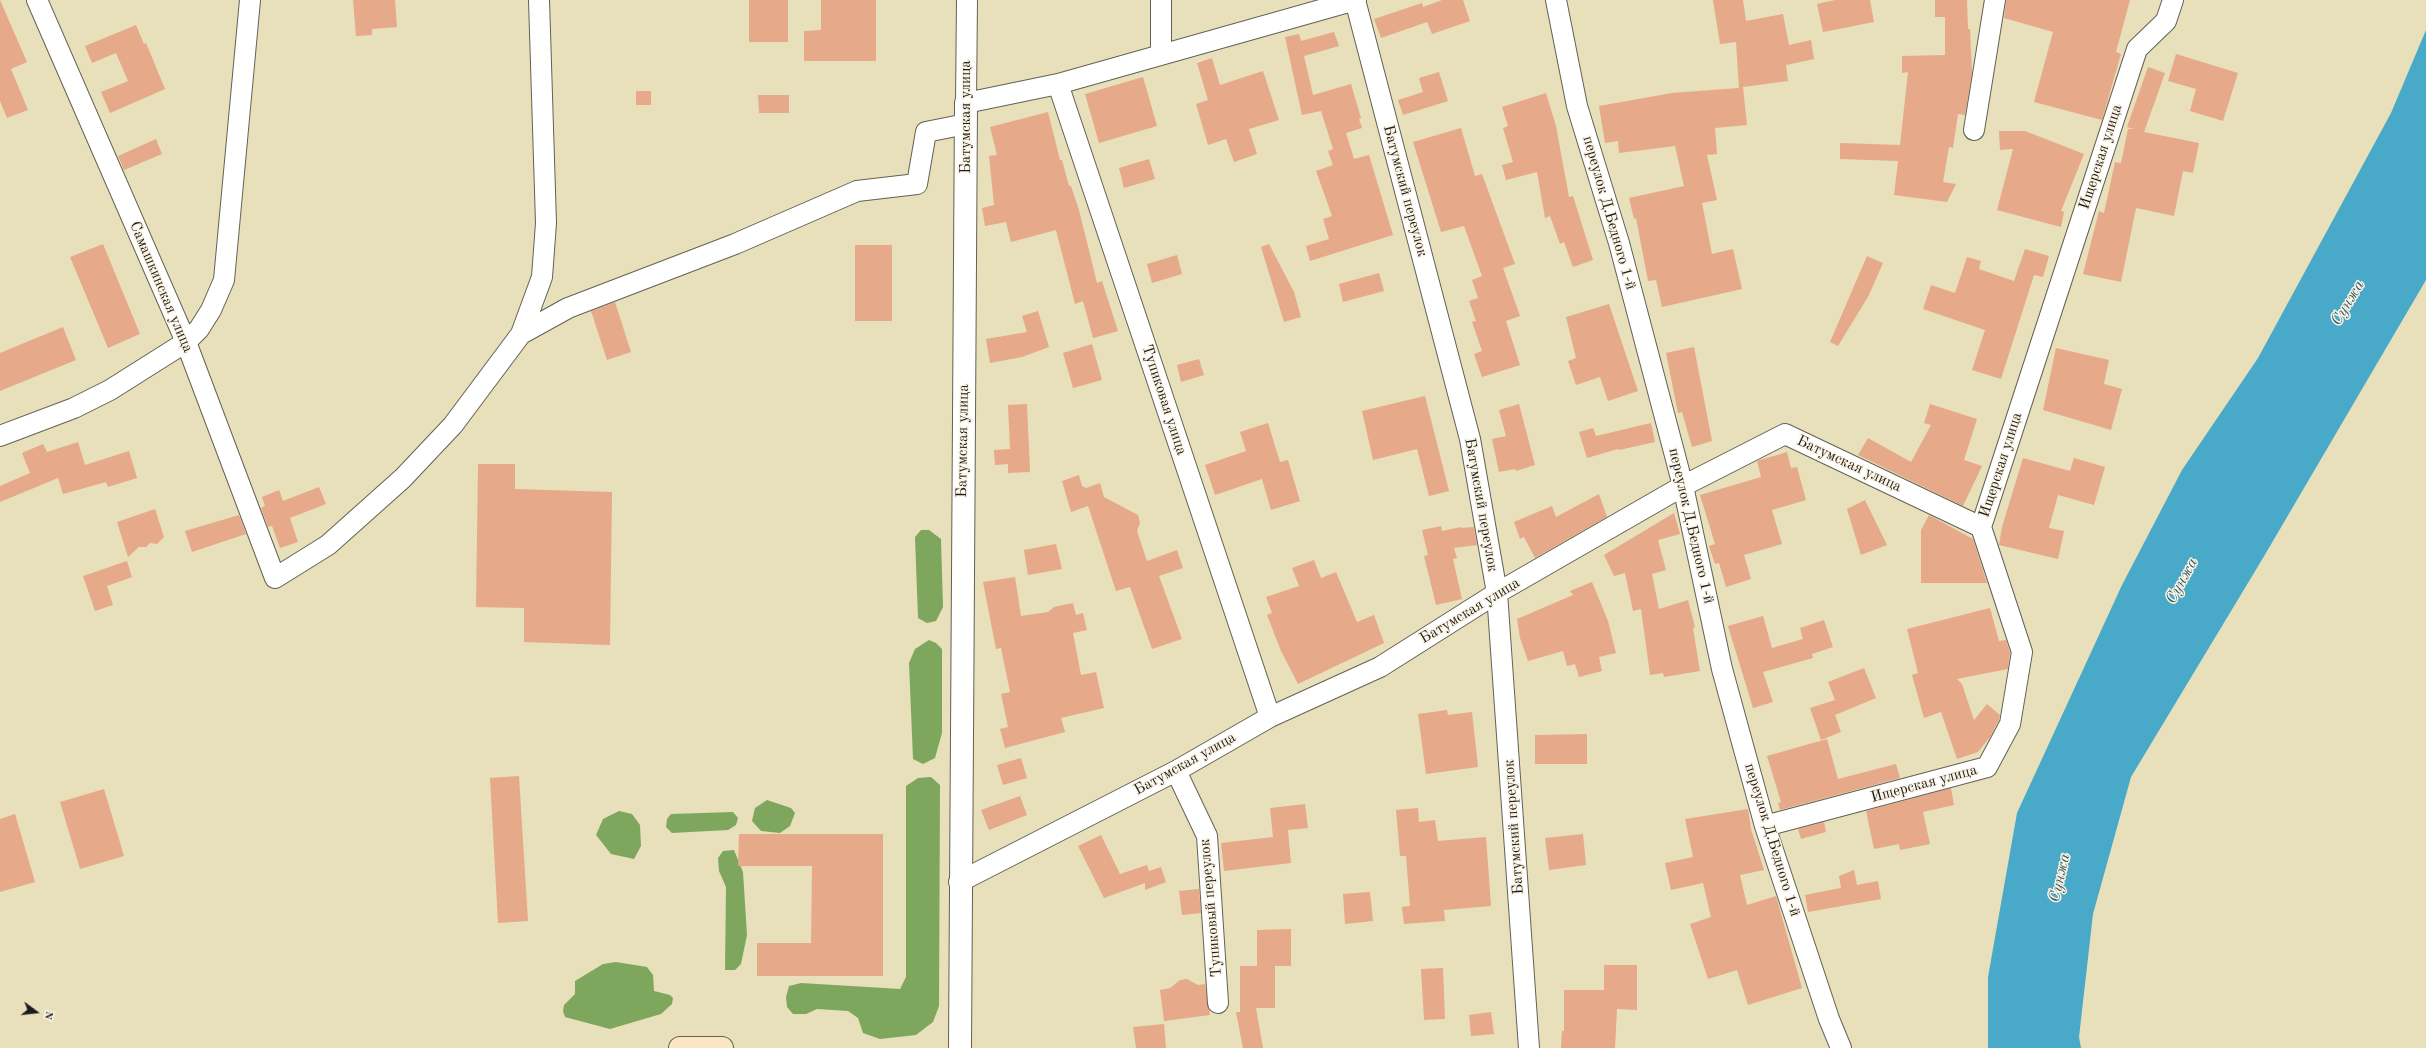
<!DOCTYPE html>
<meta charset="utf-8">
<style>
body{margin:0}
#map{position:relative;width:2426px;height:1048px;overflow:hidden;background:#e7e0bb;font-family:"Old Standard TT",serif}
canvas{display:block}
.north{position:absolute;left:16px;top:992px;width:40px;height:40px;-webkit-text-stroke:3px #fcf5e5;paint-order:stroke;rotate:105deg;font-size:11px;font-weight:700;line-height:16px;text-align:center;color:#1c1c1c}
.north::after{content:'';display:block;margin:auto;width:14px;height:18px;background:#1c1c1c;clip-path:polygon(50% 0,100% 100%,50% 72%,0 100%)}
</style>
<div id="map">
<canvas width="2426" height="1048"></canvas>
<div class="north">N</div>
</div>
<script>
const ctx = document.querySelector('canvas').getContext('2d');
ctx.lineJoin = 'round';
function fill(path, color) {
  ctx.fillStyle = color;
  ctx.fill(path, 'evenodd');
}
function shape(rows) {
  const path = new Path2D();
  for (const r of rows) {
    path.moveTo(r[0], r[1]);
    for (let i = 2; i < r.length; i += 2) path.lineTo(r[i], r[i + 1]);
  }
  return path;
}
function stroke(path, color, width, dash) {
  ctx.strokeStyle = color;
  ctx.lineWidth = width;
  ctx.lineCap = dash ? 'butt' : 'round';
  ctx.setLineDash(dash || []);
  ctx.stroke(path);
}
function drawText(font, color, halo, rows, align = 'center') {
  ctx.font = font + ' "Old Standard TT",serif';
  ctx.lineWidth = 3;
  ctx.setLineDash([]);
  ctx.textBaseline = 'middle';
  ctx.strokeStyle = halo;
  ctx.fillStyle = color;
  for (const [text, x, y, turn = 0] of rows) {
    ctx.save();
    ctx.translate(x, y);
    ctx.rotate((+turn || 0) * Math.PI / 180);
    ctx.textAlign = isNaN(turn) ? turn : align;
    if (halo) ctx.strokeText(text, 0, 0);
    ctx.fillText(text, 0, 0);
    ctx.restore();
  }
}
const forest = shape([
 [921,530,929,530,941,539,943,607,936,621,927,623,918,618,915,537],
 [929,640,936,643,942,649,942,733,935,758,923,764,913,759,909,663,915,649],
 [931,777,940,785,939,1006,933,1022,916,1035,880,1039,863,1033,858,1018,848,1011,817,1009,806,1014,793,1014,787,1007,786,997,789,986,801,983,900,989,906,977,906,786,918,778],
 [767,800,791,808,795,813,790,826,780,833,761,831,752,821,755,808],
 [619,811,632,814,640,825,641,846,634,859,611,854,596,835,603,819],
 [733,812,738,818,736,825,728,830,672,833,666,827,667,819,671,814],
 [734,850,743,872,747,935,741,964,735,970,725,970,726,887,719,871,718,858,723,851],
 [616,962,647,967,653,975,654,991,670,995,673,998,672,1004,661,1014,610,1029,565,1017,563,1011,564,1005,575,994,575,981,603,964]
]);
const water = shape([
 [2426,30,2426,280,2263,558,2131,777,2093,914,2079,1037,2081,1048,1988,1048,1988,977,2017,813,2122,585,2182,470,2258,358,2391,113]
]);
const building = shape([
 [0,0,27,62,11,69,28,110,7,118,0,101],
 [353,0,395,0,397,27,372,29,372,35,356,36],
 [749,0,788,0,788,42,749,42],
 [821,0,876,0,876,61,804,61,804,31,821,30],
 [1442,0,1463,0,1470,21,1432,34,1427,22,1381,38,1374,19,1422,3,1423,7],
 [1713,0,1743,0,1746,21,1783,14,1789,45,1811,40,1814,59,1786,65,1788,81,1743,87,1747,125,1715,128,1717,154,1707,155,1717,200,1702,203,1712,254,1733,249,1742,289,1662,307,1656,280,1648,281,1636,218,1634,219,1629,198,1684,186,1675,146,1619,153,1618,141,1605,143,1599,106,1672,93,1739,88,1736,42,1720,44],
 [1835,0,1870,0,1874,22,1823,32,1817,4],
 [1935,0,1967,0,1968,29,1970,29,1972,73,1965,115,1958,114,1953,148,1949,147,1943,182,1956,184,1947,202,1894,195,1898,161,1840,159,1840,143,1900,145,1908,72,1902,73,1902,56,1945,55,1945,17,1935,17],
 [2006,0,2130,0,2116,52,2121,54,2102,120,2034,102,2053,32,2004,18],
 [136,25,144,44,146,43,165,89,110,113,101,92,128,81,116,53,92,63,85,46],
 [1334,32,1339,46,1304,56,1313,95,1351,84,1361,118,1359,119,1362,128,1346,133,1354,159,1369,155,1393,235,1310,261,1306,246,1329,239,1323,219,1332,216,1316,171,1333,165,1328,151,1333,149,1321,111,1302,115,1285,37,1299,34,1301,41],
 [2176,54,2238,73,2223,121,2190,111,2196,89,2168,81],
 [1212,58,1220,85,1263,71,1279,120,1249,129,1257,154,1234,162,1226,139,1208,145,1196,104,1208,100,1197,63],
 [2148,67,2165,73,2144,132,2199,143,2193,173,2183,171,2174,216,2136,208,2121,282,2083,274,2099,211,2104,213,2115,162,2121,163,2128,129,2134,129,2127,127],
 [1439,72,1448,101,1403,115,1398,100,1423,92,1419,78],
 [1143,77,1157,126,1099,143,1085,94],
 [636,91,651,91,651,105,636,105],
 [1546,93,1556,126,1569,197,1573,196,1593,260,1573,267,1564,242,1560,244,1550,216,1545,218,1537,172,1506,180,1502,165,1513,162,1503,128,1508,126,1502,107],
 [758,95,789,95,789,113,759,113],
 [1048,112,1060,160,1062,160,1069,186,1071,186,1079,210,1097,283,1102,281,1118,331,1093,338,1083,301,1075,304,1056,230,1011,242,1006,222,985,226,982,208,994,205,989,156,997,155,990,127],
 [1461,128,1475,176,1482,174,1515,264,1503,268,1520,316,1506,321,1520,365,1482,377,1474,354,1482,351,1472,322,1476,321,1469,301,1478,298,1472,280,1482,276,1464,226,1441,232,1413,142],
 [1999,131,2025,131,2084,154,2061,211,2064,212,2061,227,1997,210,2013,149,2000,150],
 [156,139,162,154,124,170,118,156],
 [1149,159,1155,179,1124,188,1119,168],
 [103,244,140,334,108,348,70,257],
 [1269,244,1294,292,1301,317,1284,322,1261,247],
 [855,245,892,245,892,321,855,321],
 [2025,249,2049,256,2043,277,2034,275,2001,379,1972,370,1985,330,1923,309,1931,285,1955,293,1967,257,1981,261,1979,269,2014,281],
 [1177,255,1182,274,1152,283,1147,264],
 [1867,256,1883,263,1869,295,1838,346,1830,342],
 [1379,273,1384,291,1343,302,1339,284],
 [615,302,631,352,607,360,591,311],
 [1609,304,1638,391,1608,401,1600,377,1576,385,1568,361,1576,358,1566,317],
 [1038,311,1049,347,1022,357,990,363,986,339,1027,332,1022,316],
 [63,327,76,360,0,391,0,353],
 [1092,344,1102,380,1073,388,1063,353],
 [1694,347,1712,441,1692,447,1682,412,1678,413,1666,353],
 [2056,348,2109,360,2104,384,2122,389,2111,430,2043,410],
 [1199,359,1204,375,1181,382,1177,365],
 [1425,396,1449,491,1429,496,1417,449,1373,460,1362,411],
 [1027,404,1030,472,1008,473,1008,464,995,465,994,450,1010,449,1008,405],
 [1519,404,1535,465,1516,471,1515,469,1499,472,1492,439,1506,436,1499,410],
 [1930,404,1977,419,1964,460,1982,466,1963,506,1858,455,1868,438,1911,462,1931,425,1924,423],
 [1268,423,1280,462,1288,460,1300,501,1271,510,1262,479,1215,495,1205,465,1246,451,1240,432],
 [1651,423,1655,442,1619,450,1618,449,1587,458,1579,432,1593,428,1596,436],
 [78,442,85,465,129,451,137,478,108,487,106,482,63,494,58,478,0,502,0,486,30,473,22,453,43,444,47,452],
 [1787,452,1791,468,1797,467,1806,500,1772,510,1782,544,1744,555,1751,579,1726,587,1719,563,1715,564,1709,546,1715,544,1700,495,1761,477,1757,461],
 [2023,458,2070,471,2074,458,2105,467,2094,505,2058,495,2049,528,2064,531,2058,559,1999,545,2002,527],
 [478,464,515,464,515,489,612,492,610,645,524,642,524,608,476,607],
 [1079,475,1082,486,1086,488,1100,483,1104,497,1138,515,1140,523,1137,531,1147,561,1177,550,1183,568,1159,576,1182,639,1152,649,1130,587,1116,591,1088,506,1071,512,1062,481],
 [319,487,326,504,290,518,298,542,280,548,272,526,268,527,261,508,265,506,262,497,279,490,283,501],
 [1599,494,1607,517,1535,558,1524,537,1520,539,1514,522,1552,506,1556,517],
 [1865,500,1887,545,1861,555,1847,509],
 [155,509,164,537,157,544,150,543,146,547,139,547,128,557,117,522],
 [1674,513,1680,534,1658,540,1666,570,1652,574,1659,609,1688,600,1695,627,1693,628,1700,671,1664,677,1663,673,1650,675,1641,609,1633,611,1625,573,1614,576,1604,555],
 [239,515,246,534,192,552,185,531],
 [1929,515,1973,539,1987,583,1921,583,1921,530],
 [1441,526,1442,531,1461,527,1461,528,1474,527,1477,545,1454,548,1457,558,1453,559,1462,599,1436,605,1424,556,1428,555,1422,530],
 [1056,544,1062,569,1028,575,1024,550],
 [1314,560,1321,578,1336,572,1357,622,1374,615,1384,643,1298,684,1281,651,1267,615,1272,613,1266,597,1299,586,1292,568],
 [127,561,132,577,107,586,113,605,95,611,83,576],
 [1015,577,1021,616,1048,612,1054,607,1073,603,1076,615,1083,613,1087,630,1073,633,1081,675,1096,672,1104,708,1061,718,1065,732,1005,748,1000,729,1008,727,1001,694,1010,692,1001,648,996,649,983,582],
 [1592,582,1608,621,1616,653,1599,657,1602,671,1579,677,1575,664,1567,666,1563,651,1528,661,1520,638,1517,619,1573,595,1570,591],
 [1990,608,1999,641,2006,640,2010,653,2008,669,1957,679,1962,684,1974,720,1987,704,2000,715,1999,720,1990,737,1978,752,1957,759,1941,712,1924,718,1912,675,1918,673,1907,629],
 [1763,616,1772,648,1803,639,1800,628,1824,620,1833,647,1812,654,1813,658,1763,672,1773,702,1753,708,1728,626],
 [1864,668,1876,698,1835,715,1841,732,1821,740,1810,708,1835,700,1828,682],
 [1447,710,1448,715,1472,712,1478,767,1426,774,1418,714],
 [1587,734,1587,764,1535,764,1535,735],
 [1827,739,1838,779,1896,764,1900,778,1780,810,1778,803,1781,802,1767,756],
 [1021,758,1027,778,1003,785,997,765],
 [519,776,528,921,498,923,490,778],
 [1951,788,1954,805,1923,812,1930,844,1900,850,1899,844,1874,849,1866,811],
 [104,789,124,856,80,869,60,802],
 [1020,796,1027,815,989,830,981,810],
 [1305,804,1308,828,1288,830,1291,863,1224,871,1221,843,1273,837,1270,808],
 [1418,808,1419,822,1435,820,1438,841,1486,837,1491,906,1444,910,1445,921,1404,924,1402,907,1410,906,1406,856,1400,856,1396,810],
 [1748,809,1751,829,1764,870,1740,875,1747,905,1776,896,1802,988,1748,1005,1737,970,1708,979,1690,924,1711,917,1703,883,1671,890,1665,863,1693,857,1685,819],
 [15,814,35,882,0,892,0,819],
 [1824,822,1826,832,1801,839,1798,829],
 [739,834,883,834,883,976,757,976,757,943,811,943,812,866,738,866],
 [1583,834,1586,865,1549,870,1545,838],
 [1101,835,1120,874,1147,865,1149,871,1161,867,1166,882,1145,890,1145,883,1104,898,1078,846],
 [1854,870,1857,885,1878,881,1881,899,1808,912,1805,895,1841,888,1839,876],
 [1199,889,1201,913,1182,915,1179,891],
 [1370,892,1373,921,1345,924,1343,894],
 [1291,929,1291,966,1275,966,1275,1008,1256,1008,1263,1048,1243,1048,1236,1012,1240,1012,1240,966,1257,966,1257,930],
 [1604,965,1637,965,1637,1010,1617,1009,1615,1048,1561,1048,1562,1031,1564,1031,1564,990,1604,990],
 [1443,968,1445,1019,1424,1020,1421,969],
 [1187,979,1198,985,1205,984,1210,1015,1164,1021,1160,990,1170,988,1180,980],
 [1491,1012,1494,1034,1471,1036,1469,1015],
 [1164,1024,1166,1048,1136,1048,1133,1027]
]);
const minor = shape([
 [37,0,186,342,275,578,328,545,403,478,453,425,521,334,568,308,735,244,857,191,917,184,926,132,966,124],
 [967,0,966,103,1058,84,1356,0],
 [1355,0,1470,439,1497,593,1529,1048],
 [1556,0,1577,106,1619,243,1683,486,1722,669,1765,826,1829,1019,1841,1048],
 [1161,54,1161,0],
 [1058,84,1270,717],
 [1974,130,1995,0],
 [521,334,542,277,546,223,539,0],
 [0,436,74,408,110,390,186,342,199,329,211,310,224,280,250,0],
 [1176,771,1207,836,1218,1003],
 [1765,826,1987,767,2010,724,2022,652,1981,527,2137,49,2166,21,2173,0],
 [959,882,1176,771,1270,717,1380,667,1497,593,1683,486,1785,434,1981,527]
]);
const tertiary = shape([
 [960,1048,966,103]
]);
const secondary = shape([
 [680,1048,722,1048]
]);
const streetNames = [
 ["Батумская улица",966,117,-90],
 ["Ищерская улица",2101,157,-72],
 ["Батумский переулок",1405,191,75],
 ["переулок Д.Бедного 1-й",1609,213,74],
 ["Самашкинская улица",161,287,67],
 ["Тупиковая улица",1164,400,72],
 ["Батумская улица",963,441,-89],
 ["Батумская улица",1849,464,25],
 ["Ищерская улица",2001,465,-72],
 ["Батумский переулок",1481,505,80],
 ["переулок Д.Бедного 1-й",1691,526,77],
 ["Батумская улица",1470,611,-31],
 ["Батумская улица",1185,764,-29],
 ["Ищерская улица",1924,784,-15],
 ["Батумский переулок",1514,827,-94],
 ["переулок Д.Бедного 1-й",1772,840,73],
 ["Тупиковый переулок",1211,908,-95]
];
const waterNames = [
 ["Сунжа",2348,303,-59],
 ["Сунжа",2182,581,-61],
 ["Сунжа",2060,878,-77]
];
fill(forest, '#7ea65d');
fill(water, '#49a9c8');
fill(building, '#e6a989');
stroke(minor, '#636154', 22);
stroke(tertiary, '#636154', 24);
stroke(secondary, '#636154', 24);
stroke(minor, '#fff', 20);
stroke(tertiary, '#fff', 22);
stroke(secondary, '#fbe6c4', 22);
drawText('15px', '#1c1c1c', '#fcf5e5', streetNames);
drawText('italic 16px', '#305b69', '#fcf5e5', waterNames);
</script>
